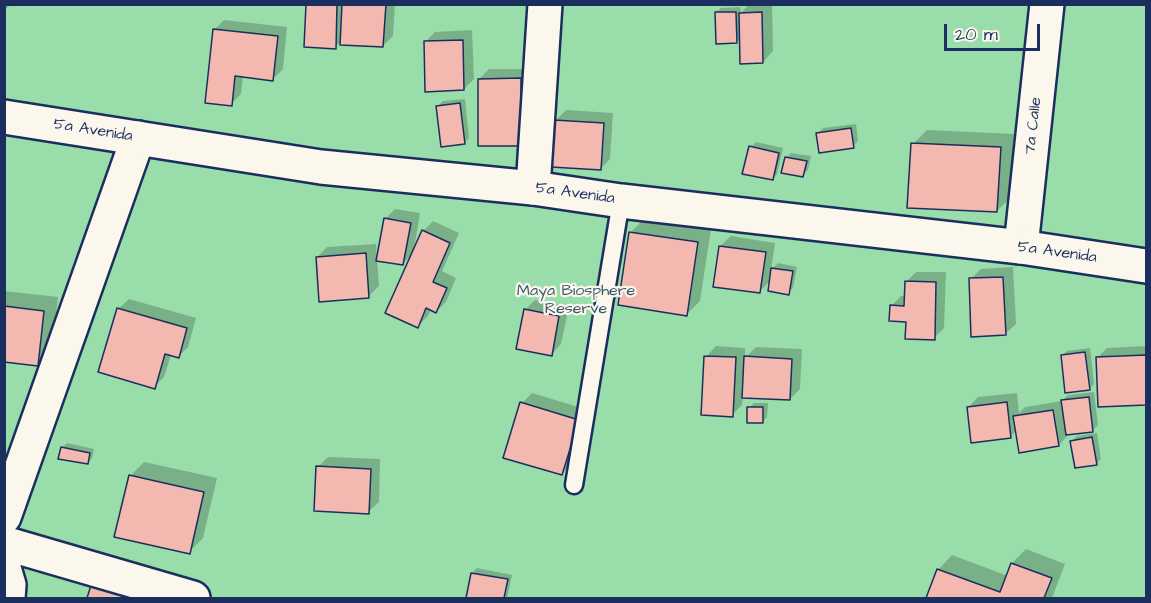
<!DOCTYPE html>
<style>
body{margin:0}
#map{position:relative;width:1151px;height:603px;overflow:hidden;background:#f9e4da;font-family:"Architects Daughter",sans-serif}
canvas{display:block}
.frame{position:absolute;inset:0;border:6px solid #1b2f5e;pointer-events:none}
.scale{position:absolute;left:944px;top:24px;width:96px;height:27px;box-sizing:border-box;border:3px solid #1b2f5e;border-top:0;padding-left:8px;font-size:18px;line-height:21px;white-space:nowrap;color:#1b2f5e;-webkit-text-stroke:4px #fbf7ec;paint-order:stroke}
</style>
<div id="map">
<canvas width="1151" height="603"></canvas>
<div class="frame"></div>
<div class="scale">20 m</div>
</div>
<script>
const ctx = document.querySelector('canvas').getContext('2d');
ctx.lineJoin = 'round';
function fill(path, color) {
  ctx.fillStyle = color;
  ctx.fill(path, 'evenodd');
}
function shape(rows) {
  const path = new Path2D();
  for (const r of rows) {
    path.moveTo(r[0], r[1]);
    for (let i = 2; i < r.length; i += 2) path.lineTo(r[i], r[i + 1]);
  }
  return path;
}
function stroke(path, color, width, dash) {
  ctx.strokeStyle = color;
  ctx.lineWidth = width;
  ctx.lineCap = dash ? 'butt' : 'round';
  ctx.setLineDash(dash || []);
  ctx.stroke(path);
}
function drawText(font, color, halo, rows, align = 'center') {
  ctx.font = font + ' "Architects Daughter",sans-serif';
  ctx.lineWidth = 4.5;
  ctx.setLineDash([]);
  ctx.textBaseline = 'middle';
  ctx.strokeStyle = halo;
  ctx.fillStyle = color;
  for (const [text, x, y, turn = 0] of rows) {
    ctx.save();
    ctx.translate(x, y);
    ctx.rotate((+turn || 0) * Math.PI / 180);
    ctx.textAlign = isNaN(turn) ? turn : align;
    if (halo) ctx.strokeText(text, 0, 0);
    ctx.fillText(text, 0, 0);
    ctx.restore();
  }
}
const green = shape([
 [4,5,1146,5,1146,598,5,598]
]);
const shadow = shape([
 [4,4,12,4,4,10],
 [307,4,395,4,393,36,383,46,339,43,335,47],
 [749,4,772,4,773,51,763,62,741,37,736,42,716,13,721,8,740,7,741,13],
 [224,20,287,27,283,69,273,79,243,76,241,94,231,104,214,30],
 [472,30,474,79,464,89,425,42,435,32],
 [489,69,531,69,531,134,479,79],
 [465,99,469,138,464,143,438,106,443,101],
 [566,110,613,113,610,159,600,169,556,120],
 [856,124,858,141,853,146,818,133,823,128],
 [927,130,1014,134,1011,197,997,211,913,144],
 [756,142,783,148,777,174,772,179,751,147],
 [791,153,811,156,808,170,803,175,786,158],
 [395,209,420,213,414,249,423,231,433,221,459,233,442,271,456,278,446,302,436,312,431,309,428,316,418,326,412,254,403,264,377,260,379,286,369,296,317,257,327,247,376,244,377,259,385,219],
 [645,218,711,229,700,301,686,315,631,232],
 [731,236,775,243,771,270,778,263,797,267,793,288,788,293,771,280,759,292,720,246],
 [1013,267,1016,324,1005,334,971,279,981,269],
 [916,272,946,272,944,328,934,338,908,320,891,306,901,296,905,296,906,282],
 [4,291,58,297,52,350,38,365,4,361],
 [129,299,196,318,188,347,178,357,171,355,164,377,154,387,118,309],
 [535,300,569,306,561,344,551,355,525,310],
 [716,346,745,348,745,358,756,347,802,349,800,389,790,399,743,396,742,405,732,415,706,357],
 [1146,346,1146,403,1099,405,1097,358,1107,348],
 [1090,348,1094,384,1089,389,1062,356,1067,351],
 [1094,392,1098,425,1093,430,1069,434,1059,445,1017,430,1011,436,968,408,978,397,1017,393,1019,413,1025,407,1062,401,1068,395],
 [532,393,588,410,572,463,562,473,522,403],
 [754,403,768,403,767,417,762,422,749,408],
 [1097,433,1101,459,1096,464,1072,441,1077,436],
 [67,443,94,449,92,458,87,463,62,448],
 [328,457,380,459,379,502,368,512,318,467],
 [144,462,217,478,203,538,189,552,130,476],
 [1026,549,1065,564,1052,598,928,598,938,570,952,555,1008,576,1012,563],
 [477,568,512,575,507,598,468,598,472,573],
 [94,582,140,584,135,598,88,598]
]);
const building = shape([
 [306,4,337,4,336,49,304,47,306,4],
 [342,4,386,4,383,47,340,45,342,4],
 [715,12,736,12,737,43,716,44,715,12],
 [762,12,763,63,740,64,739,13,762,12],
 [213,29,278,36,273,81,235,76,232,106,205,103,213,29],
 [463,40,464,90,425,92,424,41,463,40],
 [521,78,521,146,478,146,478,79,521,78],
 [460,103,465,144,441,147,436,106,460,103],
 [554,120,604,123,601,170,551,167,554,120],
 [851,128,854,148,819,153,816,133,851,128],
 [911,143,1001,147,997,212,907,208,911,143],
 [749,146,779,153,773,180,742,174,749,146],
 [785,157,807,161,803,177,781,173,785,157],
 [384,218,411,223,403,265,376,261,384,218],
 [422,230,450,243,433,282,447,288,436,313,426,308,418,328,385,313,422,230],
 [629,232,698,242,687,316,618,305,629,232],
 [719,246,766,252,760,293,713,287,719,246],
 [366,253,369,298,319,302,316,257,366,253],
 [771,268,793,271,789,295,768,291,771,268],
 [1003,277,1006,335,971,337,969,278,1003,277],
 [905,281,936,282,935,340,905,339,906,322,889,321,890,305,904,306,905,281],
 [4,306,44,311,38,366,4,362,4,306],
 [117,308,187,328,179,358,165,354,155,389,98,372,117,308],
 [524,309,559,316,552,356,516,349,524,309],
 [1085,352,1090,390,1065,393,1061,355,1085,352],
 [1146,355,1146,405,1098,407,1096,357,1146,355],
 [704,356,736,357,733,417,701,415,704,356],
 [744,356,792,359,790,400,742,398,744,356],
 [1089,397,1093,432,1066,435,1061,400,1089,397],
 [520,402,579,420,562,475,503,458,520,402],
 [1007,402,1011,438,971,443,967,407,1007,402],
 [747,407,763,407,763,423,747,423,747,407],
 [1053,410,1059,446,1019,453,1013,416,1053,410],
 [1092,437,1097,465,1075,468,1070,441,1092,437],
 [61,447,90,453,88,464,58,459,61,447],
 [316,466,371,469,369,514,314,511,316,466],
 [129,475,204,492,190,554,114,537,129,475],
 [1011,563,1052,578,1044,598,926,598,937,569,1000,592,1011,563],
 [471,573,508,579,504,598,466,598,471,573],
 [92,582,131,594,130,598,87,598,92,582]
]);
const lane = shape([
 [574,485,621,201]
]);
const street = shape([
 [533,188,545,4],
 [1021,247,1047,4],
 [4,517,138,138],
 [4,543,193,598],
 [4,568,9,585,8,598]
]);
const secondary = shape([
 [4,117,321,167,533,188,621,201,1021,247,1146,266]
]);
const streetNames = [
 ["7a Calle",1034,126,-84],
 ["5a Avenida",93,131,9],
 ["5a Avenida",575,194,8],
 ["5a Avenida",1057,253,8]
];
const parkNames = [
 ["Maya Biosphere",576,292],
 ["Reserve",576,310]
];
fill(green, '#9da');
fill(shadow, '#0003');
fill(building, '#f3b8af');
stroke(building, '#1b2f5e', 1.5);
stroke(lane, '#1b2f5e', 21);
stroke(street, '#1b2f5e', 38);
stroke(secondary, '#1b2f5e', 38);
stroke(lane, '#fbf7ec', 16);
stroke(street, '#fbf7ec', 33);
stroke(secondary, '#fbf7ec', 33);
drawText('16px', '#1b2f5e', '#fbf7ec', streetNames);
drawText('16px', '#3a5a71', '#fbf7ec', parkNames);
</script>
